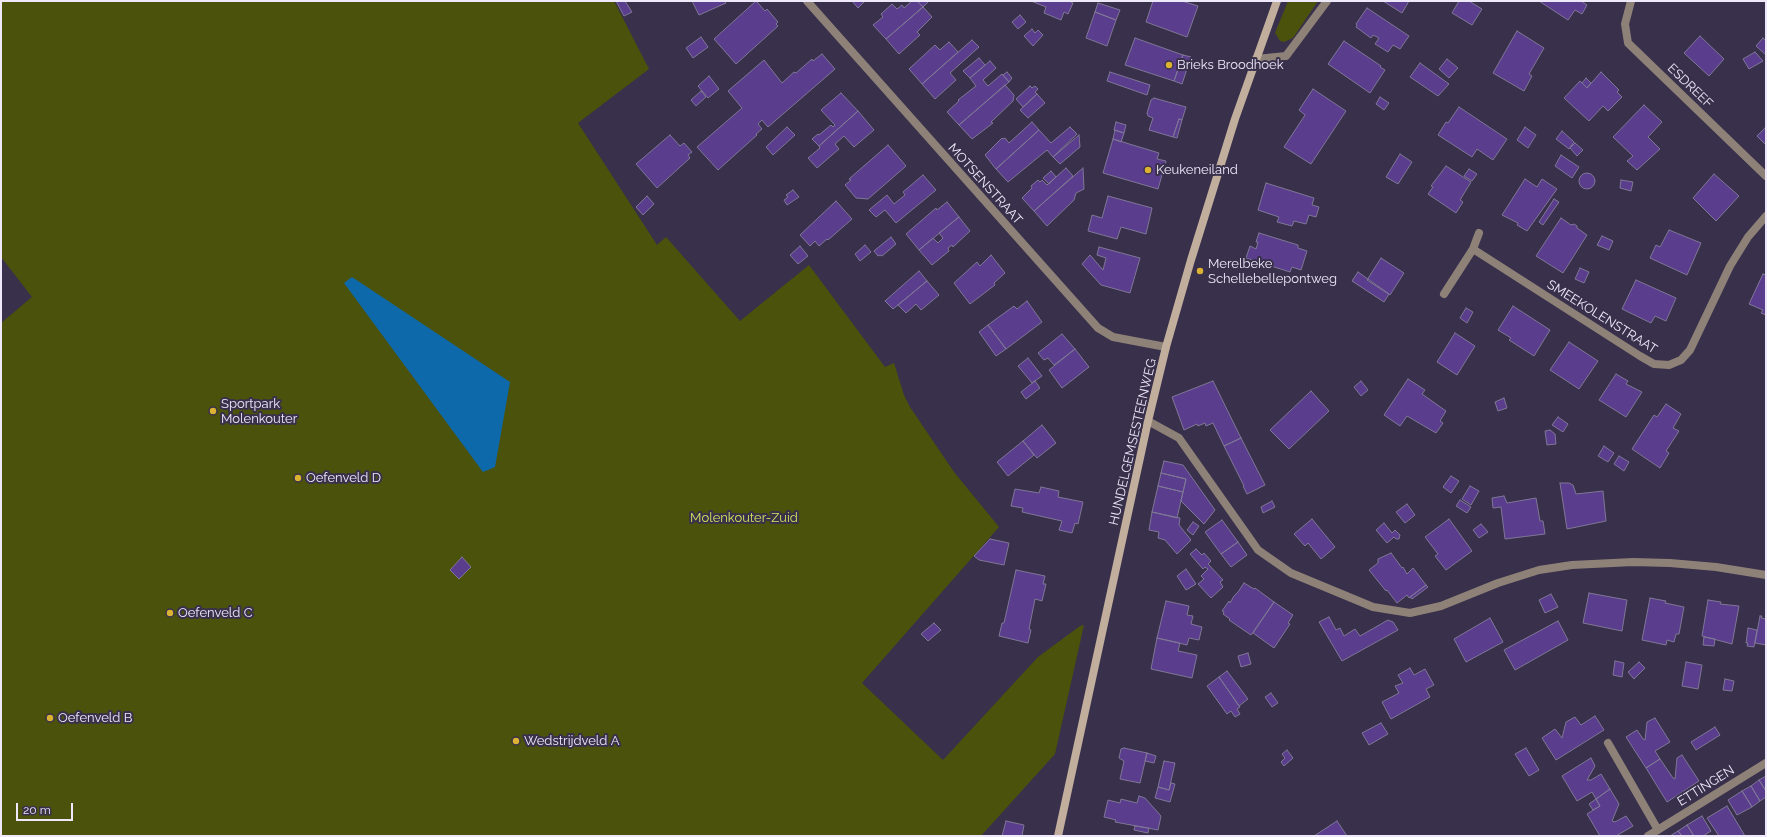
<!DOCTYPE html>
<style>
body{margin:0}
#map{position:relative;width:1767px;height:837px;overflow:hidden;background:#39304b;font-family:Raleway,sans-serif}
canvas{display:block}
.frame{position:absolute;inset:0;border:2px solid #ede8fa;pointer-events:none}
.scale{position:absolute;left:16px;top:803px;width:57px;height:18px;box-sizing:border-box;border:2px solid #ede8fa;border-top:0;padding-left:5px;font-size:12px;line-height:14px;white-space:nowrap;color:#ede8fa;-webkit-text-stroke:3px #39304b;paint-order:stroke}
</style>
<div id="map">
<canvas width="1767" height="837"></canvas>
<div class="frame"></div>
<div class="scale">20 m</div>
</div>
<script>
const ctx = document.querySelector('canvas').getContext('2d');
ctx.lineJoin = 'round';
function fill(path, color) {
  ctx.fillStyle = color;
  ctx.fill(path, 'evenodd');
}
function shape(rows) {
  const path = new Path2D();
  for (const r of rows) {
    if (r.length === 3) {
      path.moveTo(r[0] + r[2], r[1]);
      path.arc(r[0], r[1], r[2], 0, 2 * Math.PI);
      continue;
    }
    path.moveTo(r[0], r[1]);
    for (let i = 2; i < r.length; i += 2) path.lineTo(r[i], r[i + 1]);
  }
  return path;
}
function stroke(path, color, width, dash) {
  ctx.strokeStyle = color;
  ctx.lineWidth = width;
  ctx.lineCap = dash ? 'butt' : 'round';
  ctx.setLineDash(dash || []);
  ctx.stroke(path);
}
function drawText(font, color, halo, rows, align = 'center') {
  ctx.font = font + ' Raleway,sans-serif';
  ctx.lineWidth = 4;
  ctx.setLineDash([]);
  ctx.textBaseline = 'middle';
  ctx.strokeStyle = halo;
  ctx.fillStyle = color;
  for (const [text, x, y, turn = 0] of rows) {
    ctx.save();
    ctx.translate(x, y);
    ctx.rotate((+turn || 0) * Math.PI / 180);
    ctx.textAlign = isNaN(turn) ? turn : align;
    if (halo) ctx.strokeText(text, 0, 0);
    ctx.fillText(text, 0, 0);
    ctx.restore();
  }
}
const green = shape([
 [1,1,614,1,649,69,578,123,657,245,666,237,740,321,809,265,885,367,894,363,904,395,910,407,954,472,999,527,862,683,943,760,1038,657,1080,626,1084,625,1055,754,981,836,1,836,1,323,32,297,1,257],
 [1288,1,1318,1,1293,38,1284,42,1280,41,1275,33]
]);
const water = shape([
 [352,277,510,382,495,467,483,472,344,283]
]);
const building = shape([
 [616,1,625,1,632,12,624,16,616,1],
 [692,1,724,1,726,3,699,15,692,1],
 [756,1,765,11,767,9,778,22,776,24,778,26,736,64,714,39,756,1],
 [852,1,865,1,858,8,852,1],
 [912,1,917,1,923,7,886,39,873,25,883,17,881,14,892,4,897,9,902,5,904,8,912,1],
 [917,1,929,1,923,7,917,1],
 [1031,1,1069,1,1073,3,1068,14,1064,12,1061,20,1044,13,1046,7,1031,1],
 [1153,1,1182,1,1198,6,1187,37,1146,22,1153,1],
 [1383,1,1409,1,1402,13,1383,1],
 [1459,1,1469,1,1482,9,1472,25,1452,13,1459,1],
 [1539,1,1581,1,1587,5,1582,14,1575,10,1568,20,1539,1],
 [1098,3,1120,10,1116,20,1095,12,1098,3],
 [923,7,932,17,917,32,920,35,899,54,886,39,923,7],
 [1367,8,1409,36,1400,49,1393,45,1388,52,1375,44,1379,38,1373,35,1371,38,1356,27,1357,25,1356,24,1367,8],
 [1095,12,1116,20,1107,46,1086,38,1095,12],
 [1020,15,1026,22,1018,29,1012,22,1020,15],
 [1032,29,1035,33,1038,30,1043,35,1033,46,1024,36,1032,29],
 [1517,31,1544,48,1529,74,1532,76,1524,91,1493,73,1517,31],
 [1700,36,1724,59,1709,76,1684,53,1700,36],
 [701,37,708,47,693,58,686,48,701,37],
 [1135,38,1183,55,1174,81,1125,65,1135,38],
 [1763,38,1766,41,1766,55,1756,46,1763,38],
 [972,40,979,47,950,73,956,80,935,99,922,84,972,40],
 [1344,41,1381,66,1380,67,1385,70,1370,93,1328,64,1344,41],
 [949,42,958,52,922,84,909,69,935,45,940,50,949,42],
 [1755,52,1763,61,1749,69,1743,59,1755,52],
 [822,54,835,69,768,127,762,120,758,124,762,129,756,134,757,135,718,170,697,147,742,108,728,91,764,60,782,83,794,72,796,73,812,59,813,61,822,54],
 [1183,55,1191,57,1182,84,1174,81,1183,55],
 [979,58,985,65,970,78,963,71,979,58],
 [1447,59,1458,68,1449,78,1439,69,1447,59],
 [990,61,996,68,983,80,988,86,1002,74,1009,82,959,125,947,112,959,101,958,100,976,86,970,78,990,61],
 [1420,63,1449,84,1438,96,1410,77,1420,63],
 [1007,72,1012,78,1009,82,1003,75,1007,72],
 [1110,72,1150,85,1147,95,1107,81,1110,72],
 [1601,72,1619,90,1617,92,1622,97,1608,111,1603,106,1589,121,1564,98,1580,81,1587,88,1601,72],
 [709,76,719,89,708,98,698,86,709,76],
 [1586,78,1591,83,1587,88,1582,83,1586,78],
 [1005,85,1014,95,1013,101,991,122,993,123,972,139,959,125,1005,85],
 [1030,86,1032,88,1035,86,1038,89,1035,92,1037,94,1023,107,1016,99,1030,86],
 [1313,89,1346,111,1311,164,1284,147,1305,115,1299,110,1313,89],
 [701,91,706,97,696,106,691,100,701,91],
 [841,93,858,111,819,146,812,139,818,134,819,135,831,125,833,127,835,125,821,110,841,93],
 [1037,94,1045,103,1028,118,1020,110,1037,94],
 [1380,97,1389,103,1384,110,1376,104,1380,97],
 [1154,98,1186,107,1182,120,1179,119,1173,137,1149,130,1153,118,1148,116,1147,113,1151,100,1154,98],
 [1644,105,1662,122,1648,137,1660,149,1637,170,1627,161,1633,156,1613,137,1644,105],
 [1459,107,1507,139,1493,160,1477,149,1472,157,1438,135,1446,122,1448,123,1459,107],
 [858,111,874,130,854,147,844,136,835,144,839,149,817,168,808,158,820,148,819,146,858,111],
 [1179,119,1182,120,1177,138,1173,137,1179,119],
 [1032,122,1039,130,996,169,985,155,1002,138,1003,139,1005,138,1009,143,1032,122],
 [1116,122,1126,125,1124,133,1114,130,1116,122],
 [787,127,795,135,773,155,766,147,787,127],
 [1070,127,1077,134,1053,157,1047,150,1008,182,996,169,1039,130,1051,143,1070,127],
 [1525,127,1536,135,1528,148,1517,140,1525,127],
 [1765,128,1766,129,1766,145,1757,136,1765,128],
 [1115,130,1124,133,1121,142,1113,139,1115,130],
 [1562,131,1574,142,1569,149,1556,139,1562,131],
 [670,135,680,146,684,143,692,152,688,155,690,158,657,188,636,164,670,135],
 [1079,135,1080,147,1060,164,1053,157,1079,135],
 [1113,139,1159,153,1157,159,1166,161,1158,189,1103,173,1113,139],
 [1575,143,1583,150,1577,156,1570,148,1575,143],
 [888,145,906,166,868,199,856,198,845,185,851,180,849,179,888,145],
 [1400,154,1412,162,1398,184,1386,177,1400,154],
 [1561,155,1579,167,1572,178,1555,166,1561,155],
 [1446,166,1471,182,1460,200,1463,202,1456,213,1428,194,1433,187,1431,186,1446,166],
 [1066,168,1073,176,1034,211,1022,198,1032,188,1031,186,1038,180,1040,182,1042,180,1047,185,1066,168],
 [1083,168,1084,189,1076,193,1074,200,1047,226,1034,211,1083,168],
 [1469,169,1477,174,1472,181,1464,176,1469,169],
 [1051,171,1056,177,1049,184,1043,178,1051,171],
 [1587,181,8],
 [1714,174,1739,196,1716,221,1693,198,1714,174],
 [923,175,936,190,896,223,885,210,876,217,869,210,887,195,894,204,905,195,903,192,923,175],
 [1525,179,1537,187,1542,179,1557,189,1527,231,1517,225,1518,223,1502,215,1525,179],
 [1621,180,1633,182,1631,191,1620,188,1621,180],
 [1266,183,1314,198,1312,205,1319,207,1316,217,1309,215,1306,224,1294,221,1292,226,1277,222,1279,217,1258,210,1266,183],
 [793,190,799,197,787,205,784,200,788,197,786,195,793,190],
 [647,196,654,204,643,215,636,207,647,196],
 [1108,196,1152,208,1146,234,1121,227,1117,239,1088,231,1092,215,1102,218,1108,196],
 [1554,199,1559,202,1543,225,1539,222,1554,199],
 [836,201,852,219,828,240,827,239,819,246,815,241,810,246,800,235,836,201],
 [947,202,959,217,919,250,906,234,936,208,937,210,947,202],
 [959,217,970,231,953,247,952,245,948,248,949,251,932,265,919,250,933,238,938,243,943,238,939,233,959,217],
 [1561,218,1571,225,1574,224,1577,226,1577,228,1587,235,1563,273,1536,256,1561,218],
 [1669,230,1701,243,1687,275,1650,258,1656,245,1660,247,1669,230],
 [1259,233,1298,245,1298,248,1307,251,1301,270,1292,267,1290,272,1246,258,1250,246,1256,249,1258,242,1256,242,1259,233],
 [1602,236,1613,241,1609,250,1597,245,1602,236],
 [891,237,896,244,882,256,880,255,878,256,874,251,891,237],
 [865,245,871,252,860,261,855,254,865,245],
 [800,246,808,256,798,264,790,255,800,246],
 [1099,247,1140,258,1130,293,1101,285,1082,264,1090,255,1103,270,1106,258,1097,255,1099,247],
 [991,255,1005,273,994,283,995,285,970,304,954,283,977,262,980,266,991,255],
 [1381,258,1404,273,1390,295,1367,280,1381,258],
 [1580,268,1589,272,1584,283,1575,279,1580,268],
 [919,271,927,281,893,309,885,301,919,271],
 [1358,272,1389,294,1384,302,1352,281,1358,272],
 [1763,274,1766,275,1766,315,1761,313,1763,310,1749,304,1763,274],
 [1636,280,1676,298,1666,321,1655,316,1651,323,1622,309,1636,280],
 [927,281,939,295,921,310,916,304,906,313,898,305,927,281],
 [1027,301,1042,322,1006,349,988,325,1014,306,1017,309,1027,301],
 [1513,306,1550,330,1534,356,1509,340,1511,338,1498,330,1513,306],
 [1466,308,1473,312,1467,323,1460,318,1466,308],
 [988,325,1006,349,996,356,979,332,988,325],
 [1455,333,1475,346,1457,375,1437,362,1455,333],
 [1062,334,1075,349,1054,365,1048,358,1044,360,1038,353,1062,334],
 [1569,342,1598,361,1579,389,1550,370,1569,342],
 [1075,349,1089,367,1062,388,1049,370,1075,349],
 [1028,358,1042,376,1032,383,1018,366,1028,358],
 [1616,374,1628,381,1626,384,1642,392,1626,417,1599,400,1616,374],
 [1408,379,1425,390,1422,394,1446,411,1440,421,1443,423,1436,433,1407,416,1400,426,1384,415,1408,379],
 [1035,381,1040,388,1026,399,1021,392,1035,381],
 [1213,381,1241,438,1224,446,1213,423,1206,426,1205,423,1198,426,1197,424,1184,430,1172,397,1213,381],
 [1361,381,1368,390,1361,396,1354,387,1361,381],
 [1311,391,1329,411,1289,449,1270,430,1311,391],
 [1504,398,1507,408,1498,411,1495,402,1504,398],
 [1666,404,1681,414,1673,428,1679,431,1666,451,1669,453,1660,468,1632,449,1654,415,1657,417,1666,404],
 [1558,417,1568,424,1563,432,1552,425,1558,417],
 [1042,425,1056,443,1037,458,1023,441,1042,425],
 [1550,430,1555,434,1556,444,1547,445,1545,431,1550,430],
 [1241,438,1265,485,1247,494,1243,486,1244,486,1224,446,1241,438],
 [1023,441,1034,455,1008,476,997,462,1023,441],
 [1604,446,1614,453,1608,462,1598,456,1604,446],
 [1619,456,1629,462,1624,471,1614,464,1619,456],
 [1164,461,1183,465,1215,510,1204,524,1181,501,1186,479,1161,473,1164,461],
 [1161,473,1186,479,1183,492,1158,486,1161,473],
 [1451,476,1459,481,1451,493,1443,487,1451,476],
 [1560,483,1569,483,1573,485,1576,494,1603,491,1606,521,1567,529,1560,483],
 [1158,486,1183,492,1177,518,1152,512,1158,486],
 [1470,486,1479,491,1471,505,1462,499,1470,486],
 [1041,487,1059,491,1058,497,1083,502,1078,524,1075,523,1072,533,1059,530,1062,521,1022,512,1023,508,1011,506,1015,489,1039,493,1041,487],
 [1504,496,1507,503,1536,498,1540,521,1543,521,1545,534,1505,539,1501,507,1493,508,1492,498,1504,496],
 [1460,500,1471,507,1467,513,1456,506,1460,500],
 [1272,501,1275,507,1263,513,1261,507,1272,501],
 [1407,504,1415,515,1405,523,1396,512,1407,504],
 [1152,512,1180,518,1179,525,1191,540,1177,554,1165,540,1158,538,1159,532,1149,530,1152,512],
 [1312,519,1335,547,1321,559,1308,543,1305,546,1294,534,1312,519],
 [1449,519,1472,551,1446,570,1435,556,1438,554,1425,537,1449,519],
 [1222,520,1238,542,1221,554,1205,532,1222,520],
 [1193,522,1199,526,1193,535,1187,530,1193,522],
 [1384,523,1392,533,1395,530,1400,535,1399,539,1396,539,1394,537,1387,543,1376,530,1384,523],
 [1481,524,1488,532,1479,538,1473,530,1481,524],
 [990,539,1009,543,1004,565,979,560,974,556,990,539],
 [1238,542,1247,555,1231,567,1221,554,1238,542],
 [1196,549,1202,555,1204,553,1211,561,1208,564,1223,580,1220,582,1223,587,1211,598,1198,584,1204,579,1201,576,1208,569,1205,567,1203,569,1190,554,1196,549],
 [1391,553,1402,568,1403,567,1407,574,1413,568,1426,585,1409,598,1407,595,1397,603,1387,590,1386,591,1369,570,1378,563,1378,559,1391,553],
 [462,557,471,567,459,579,450,570,462,557],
 [1186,569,1196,584,1186,590,1177,576,1186,569],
 [1016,570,1045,576,1043,584,1046,584,1042,601,1035,599,1029,629,1031,630,1028,643,999,636,1002,623,1004,623,1016,570],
 [1244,583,1254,589,1255,588,1274,602,1251,635,1229,620,1230,619,1223,614,1224,612,1222,611,1229,601,1230,603,1234,596,1238,592,1244,583],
 [1426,585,1428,587,1412,599,1410,597,1426,585],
 [1589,593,1627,600,1622,631,1583,623,1589,593],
 [1551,594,1558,607,1545,613,1539,600,1551,594],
 [1650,598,1666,601,1665,603,1684,607,1679,634,1676,634,1674,642,1667,640,1666,645,1642,640,1650,598],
 [1708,600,1721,602,1720,604,1739,606,1732,644,1702,636,1708,600],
 [1166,601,1189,606,1187,615,1193,616,1191,624,1202,627,1199,640,1189,638,1187,645,1157,638,1166,601],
 [1274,602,1293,615,1288,623,1290,624,1274,648,1253,633,1274,602],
 [1760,616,1762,616,1761,618,1766,619,1766,645,1755,643,1760,616],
 [1329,617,1336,630,1340,628,1344,636,1355,629,1360,636,1388,620,1393,622,1398,630,1342,661,1319,622,1329,617],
 [1490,618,1503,642,1466,662,1454,639,1490,618],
 [1558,621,1568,640,1515,670,1504,650,1558,621],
 [934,623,941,630,928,641,921,634,934,623],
 [1748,628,1757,630,1754,647,1747,646,1748,643,1746,643,1748,628],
 [1704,637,1715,639,1714,646,1703,645,1704,637],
 [1157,638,1180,643,1178,651,1197,655,1192,678,1151,669,1157,638],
 [1248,653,1251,664,1241,667,1238,656,1248,653],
 [1615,661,1624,663,1622,677,1613,675,1615,661],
 [1639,662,1645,668,1634,679,1628,672,1639,662],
 [1686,662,1702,665,1698,689,1682,686,1686,662],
 [1410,668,1414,675,1425,669,1434,685,1426,689,1430,697,1391,719,1382,702,1399,693,1395,686,1403,683,1398,675,1410,668],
 [1227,671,1248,699,1239,706,1219,677,1227,671],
 [1219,677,1240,707,1237,709,1240,714,1235,717,1231,711,1227,714,1207,686,1219,677],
 [1725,679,1734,681,1732,691,1723,690,1725,679],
 [1271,693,1278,703,1272,707,1265,697,1271,693],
 [1595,716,1604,730,1556,760,1542,738,1555,729,1562,738,1566,722,1575,717,1581,725,1595,716],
 [1655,718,1670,742,1655,751,1660,759,1646,768,1626,737,1637,730,1643,739,1645,740,1647,722,1655,718],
 [1381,723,1388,734,1369,745,1362,733,1381,723],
 [1715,727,1720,735,1696,750,1691,742,1715,727],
 [1124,748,1147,753,1140,783,1120,779,1124,761,1119,758,1121,749,1124,748],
 [1526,748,1539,770,1529,776,1515,754,1526,748],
 [1287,750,1293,758,1284,766,1281,762,1285,758,1282,754,1287,750],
 [1147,753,1156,756,1154,763,1145,761,1147,753],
 [1682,755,1699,781,1667,802,1646,768,1660,759,1673,778,1675,779,1677,758,1682,755],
 [1591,758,1595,766,1587,780,1591,780,1601,774,1610,789,1596,799,1592,792,1577,801,1562,776,1591,758],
 [1164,761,1175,763,1169,790,1158,787,1164,761],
 [1766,776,1766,791,1759,780,1766,776],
 [1759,780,1766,791,1766,797,1760,801,1751,786,1759,780],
 [1171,783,1175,784,1170,802,1155,798,1158,787,1169,790,1171,783],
 [1751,786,1760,801,1752,807,1742,791,1751,786],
 [1610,789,1619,804,1612,821,1615,822,1626,816,1633,826,1616,836,1600,836,1587,814,1600,806,1596,799,1610,789],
 [1742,791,1752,807,1737,815,1728,800,1742,791],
 [1139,796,1145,798,1161,816,1158,830,1115,822,1116,820,1104,817,1108,800,1120,803,1121,799,1137,803,1139,796],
 [1596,799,1600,806,1593,810,1589,804,1596,799],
 [1727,806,1745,836,1719,836,1707,818,1727,806],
 [1702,816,1711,831,1703,836,1694,836,1687,825,1702,816],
 [1006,821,1024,825,1022,836,1002,836,1006,821],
 [1337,821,1347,836,1314,836,1337,821],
 [1687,825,1694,836,1682,836,1678,831,1687,825],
 [1135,826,1149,828,1148,833,1134,830,1135,826],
 [1678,831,1682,836,1670,836,1678,831]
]);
const street = shape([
 [807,1,1098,328,1113,337,1166,347],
 [1631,1,1625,24,1628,43,1766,176],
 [1256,59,1286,56,1327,1],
 [1473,249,1640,356,1654,364,1669,365,1681,360,1690,350,1730,266,1748,237,1766,216],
 [1444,294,1473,249,1479,233],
 [1148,421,1179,438,1258,550,1291,573,1373,607,1410,613,1441,606,1498,583,1539,570,1572,565,1633,562,1670,563,1716,567,1766,575],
 [1608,743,1658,830],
 [1648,836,1766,763]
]);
const secondary = shape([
 [1058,836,1148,421,1166,347,1191,260,1235,119,1277,1]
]);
const markers = [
 [1169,65,4,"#dcb233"],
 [1148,170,4,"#dcb233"],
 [1200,271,4,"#dcb233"],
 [213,411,4,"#dcb233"],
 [298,478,4,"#dcb233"],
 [170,613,4,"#dcb233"],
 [50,718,4,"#dcb233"],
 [516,741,4,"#dcb233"]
];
const poiNames = [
 ["Brieks Broodhoek",1177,65],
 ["Keukeneiland",1156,170],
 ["Merelbeke",1208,264],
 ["Schellebellepontweg",1208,279],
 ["Sportpark",221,404],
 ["Molenkouter",221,419],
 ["Oefenveld D",306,478],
 ["Oefenveld C",178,613],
 ["Oefenveld B",58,718],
 ["Wedstrijdveld A",524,741]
];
const streetNames = [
 ["ESDREEF",1690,86,44],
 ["MOTSENSTRAAT",985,184,48],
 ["SMEEKOLENSTRAAT",1602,317,32],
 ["HUNDELGEMSESTEENWEG",1133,442,-77],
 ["ETTINGEN",1706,786,-32]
];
const parkNames = [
 ["Molenkouter-Zuid",744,518]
];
fill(green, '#4a520c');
fill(water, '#0e69ab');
fill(building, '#5b3d8e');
stroke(building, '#7f7796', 1);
stroke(street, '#8e8278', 8);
stroke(secondary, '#c1ae9c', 8);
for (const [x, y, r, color] of markers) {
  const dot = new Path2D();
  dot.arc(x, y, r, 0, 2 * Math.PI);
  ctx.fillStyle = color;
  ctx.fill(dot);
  stroke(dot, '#39304b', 1.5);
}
drawText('13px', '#ede8fa', '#39304b', poiNames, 'left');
drawText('13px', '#ede8fa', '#39304b', streetNames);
drawText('13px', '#d1e35c', '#39304b', parkNames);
</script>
